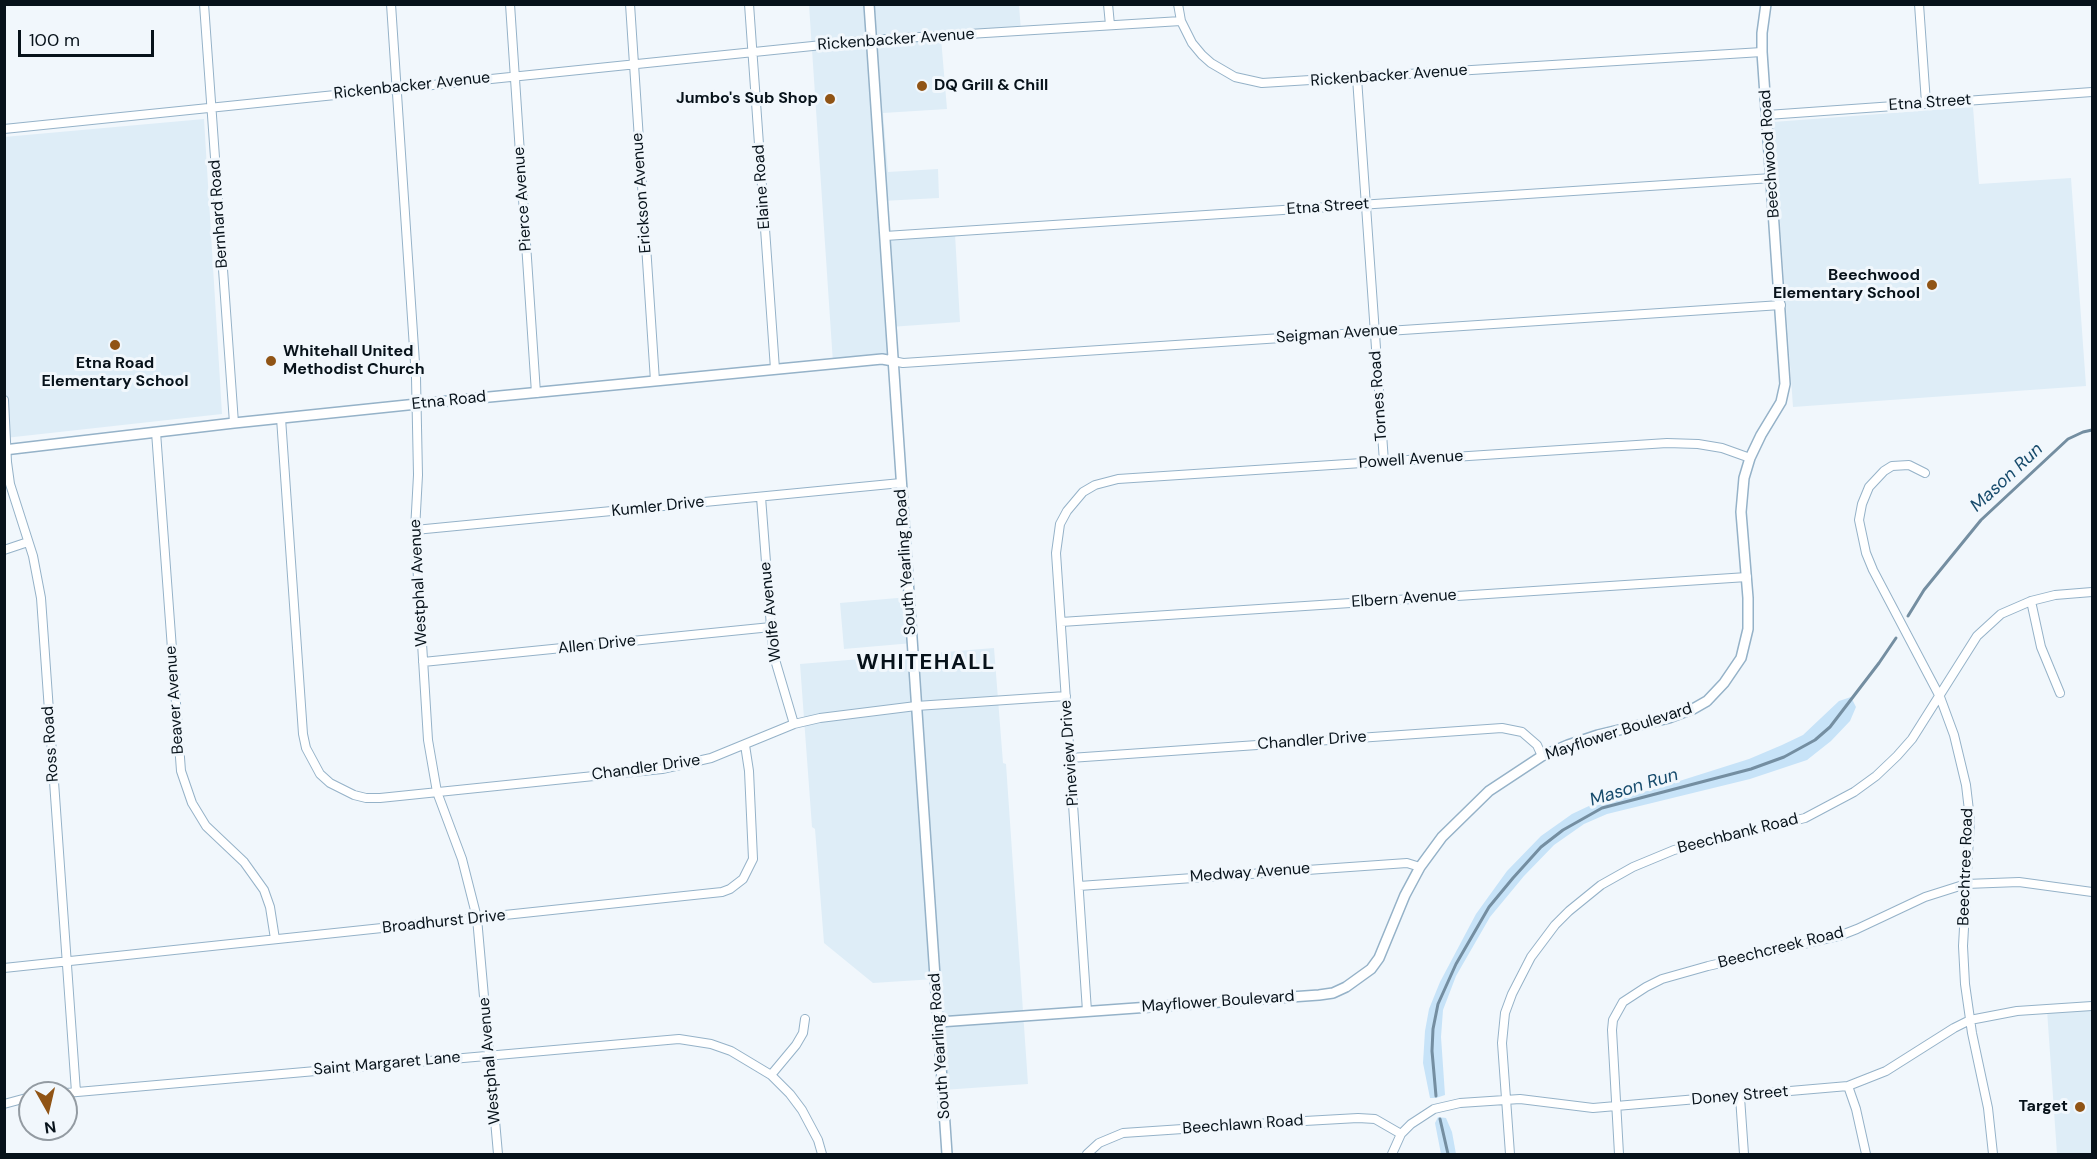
<!DOCTYPE html>
<style>
body{margin:0}
#map{position:relative;width:2097px;height:1159px;overflow:hidden;background:#f1f7fc;font-family:"DM Sans",sans-serif}
canvas{display:block}
.frame{position:absolute;inset:0;border:6px solid #07121a;pointer-events:none}
.north{position:absolute;left:18px;top:1081px;width:60px;height:60px;box-sizing:border-box;background:#f1f7fc;border:2px solid #939ba2;border-radius:50%;rotate:172deg;font-size:16px;font-weight:700;line-height:24px;text-align:center;color:#07121a}
.north::after{content:'';display:block;margin:auto;width:21px;height:27px;background:#905415;clip-path:polygon(50% 0,100% 100%,50% 72%,0 100%)}
.scale{position:absolute;left:18px;top:30px;width:136px;height:27px;box-sizing:border-box;border:3px solid #07121a;border-top:0;padding-left:8px;font-size:18px;line-height:21px;white-space:nowrap;color:#07121a;-webkit-text-stroke:4px #f1f7fc;paint-order:stroke}
</style>
<div id="map">
<canvas width="2097" height="1159"></canvas>
<div class="frame"></div>
<div class="north">N</div>
<div class="scale">100 m</div>
</div>
<script>
const ctx = document.querySelector('canvas').getContext('2d');
ctx.lineJoin = 'round';
function fill(path, color) {
  ctx.fillStyle = color;
  ctx.fill(path, 'evenodd');
}
function shape(rows) {
  const path = new Path2D();
  for (const r of rows) {
    path.moveTo(r[0], r[1]);
    for (let i = 2; i < r.length; i += 2) path.lineTo(r[i], r[i + 1]);
  }
  return path;
}
function stroke(path, color, width, dash) {
  ctx.strokeStyle = color;
  ctx.lineWidth = width;
  ctx.lineCap = dash ? 'butt' : 'round';
  ctx.setLineDash(dash || []);
  ctx.stroke(path);
}
function drawText(font, color, halo, rows, align = 'center') {
  ctx.font = font + ' "DM Sans",sans-serif';
  ctx.lineWidth = 6;
  ctx.setLineDash([]);
  ctx.textBaseline = 'middle';
  ctx.strokeStyle = halo;
  ctx.fillStyle = color;
  for (const [text, x, y, turn = 0] of rows) {
    ctx.save();
    ctx.translate(x, y);
    ctx.rotate((+turn || 0) * Math.PI / 180);
    ctx.textAlign = isNaN(turn) ? turn : align;
    if (halo) ctx.strokeText(text, 0, 0);
    ctx.fillText(text, 0, 0);
    ctx.restore();
  }
}
const built = shape([
 [809,5,1019,5,1021,31,941,38,947,109,883,113,888,172,938,169,939,198,882,201,885,238,955,234,960,322,890,327,892,358,833,363],
 [1973,107,1979,184,2071,178,2086,386,1793,407,1773,122],
 [204,119,222,414,5,438,4,137],
 [909,597,913,643,844,649,840,603],
 [994,648,1003,763,1006,764,1028,1084,943,1090,935,979,873,983,824,943,815,829,812,827,800,664],
 [2092,1007,2092,1154,2057,1154,2047,1010]
]);
const green = shape([
 [1851,697,1856,707,1850,721,1831,741,1807,760,1750,779,1607,814,1584,824,1554,845,1524,876,1490,917,1456,976,1443,1010,1441,1037,1445,1095,1436,1098,1430,1098,1423,1063,1425,1031,1429,1009,1440,982,1476,914,1507,871,1541,836,1572,814,1591,805,1651,790,1749,759,1782,745,1803,735,1839,701],
 [1438,1117,1446,1118,1452,1132,1456,1154,1441,1154,1435,1123]
]);
const stream = shape([
 [1908,616,1924,590,1981,520,2068,439,2083,432,2092,430],
 [1436,1096,1432,1051,1433,1029,1438,1004,1456,964,1489,907,1513,878,1541,847,1563,830,1602,808,1751,769,1784,757,1815,740,1830,727,1879,663,1896,638],
 [1440,1119,1448,1154]
]);
const minor = shape([
 [204,4,234,423],
 [391,4,416,378,418,475,415,530,428,740,437,792,462,859,477,918,498,1154],
 [510,4,536,393],
 [630,4,655,381],
 [749,4,775,369],
 [1108,4,1110,25],
 [1178,4,1181,21],
 [1919,4,1926,103],
 [1357,78,1384,462],
 [1767,115,2092,92],
 [4,129,871,40,1181,21,1192,43,1202,55,1211,63,1235,77,1262,83,1762,52],
 [885,236,1772,178],
 [893,361,903,363,1781,305],
 [4,400,7,462,10,484,33,556,41,598,76,1092],
 [281,418,303,734,306,748,320,774,330,783,354,795,366,798,380,798,662,769,711,758,794,724,820,718,916,706,1066,696],
 [156,432,181,771,192,803,206,826,244,862,264,890,270,907,275,939],
 [1925,473,1909,465,1892,466,1884,471,1869,487,1862,504,1859,520,1866,553,1873,570,1940,697,1954,735,1966,785,1970,819,1963,946,1965,984,1972,1033,1988,1108,1993,1154],
 [761,497,773,653,794,724],
 [415,530,901,483],
 [4,550,28,542],
 [2031,601,2041,647,2060,693],
 [1061,622,1747,577],
 [423,662,771,627],
 [1070,758,1502,728,1522,732,1537,745,1542,756],
 [1079,886,1407,863,1420,867],
 [4,968,722,892,730,889,743,879,753,859,749,771,745,745],
 [1087,1011,1056,553,1060,524,1067,511,1083,492,1095,485,1118,479,1667,443,1698,444,1722,448,1750,458],
 [771,1075,796,1045,803,1033,805,1019],
 [1848,1086,1856,1109,1866,1154],
 [66,1093,679,1039,711,1044,731,1051,771,1075,790,1094,802,1110,818,1140,822,1154],
 [1740,1097,1744,1154],
 [4,1104,30,1097],
 [1087,1154,1099,1143,1123,1133,1287,1122,1358,1118,1375,1119,1401,1134],
 [1392,1154,1401,1134,1411,1124,1434,1109,1460,1103,1520,1099,1593,1108,1848,1086,1886,1071,1954,1028,1970,1020,2017,1011,2092,1006],
 [1510,1154,1502,1043,1505,1013,1512,994,1531,957,1555,925,1569,911,1601,885,1633,867,1674,850,1805,818,1854,792,1876,776,1897,756,1912,739,1977,636,2001,614,2031,601,2055,595,2092,592],
 [1619,1154,1612,1030,1613,1020,1623,1002,1646,987,1662,979,1708,966,1839,936,1857,929,1925,897,1966,884,2019,882,2092,892]
]);
const tertiary = shape([
 [869,4,947,1154],
 [4,450,234,423,417,404,882,359,893,361],
 [939,1022,1319,995,1333,993,1346,987,1371,969,1379,958,1405,895,1420,867,1442,837,1489,791,1542,756,1568,745,1598,735,1669,718,1693,709,1707,701,1724,683,1741,658,1748,629,1748,598,1741,512,1744,478,1750,458,1761,435,1781,402,1785,384,1762,52,1762,33,1766,4]
]);
const markers = [
 [922,86,6,"#905415"],
 [830,99,6,"#905415"],
 [1932,285,6,"#905415"],
 [115,345,6,"#905415"],
 [271,361,6,"#905415"],
 [2080,1107,6,"#905415"]
];
const streetNames = [
 ["Rickenbacker Avenue",896,40,-4],
 ["Rickenbacker Avenue",1389,76,-4],
 ["Rickenbacker Avenue",412,86,-6],
 ["Etna Street",1930,103,-4],
 ["Beechwood Road",1770,154,-94],
 ["Elaine Road",762,187,-94],
 ["Erickson Avenue",642,193,-94],
 ["Pierce Avenue",523,199,-94],
 ["Etna Street",1328,207,-4],
 ["Bernhard Road",219,214,-94],
 ["Seigman Avenue",1337,334,-4],
 ["Tornes Road",1379,396,-94],
 ["Etna Road",449,401,-6],
 ["Powell Avenue",1411,460,-4],
 ["Kumler Drive",658,507,-6],
 ["South Yearling Road",906,562,-94],
 ["Westphal Avenue",419,583,-93],
 ["Elbern Avenue",1404,599,-4],
 ["Wolfe Avenue",771,612,-96],
 ["Allen Drive",597,645,-6],
 ["Beaver Avenue",175,700,-94],
 ["Mayflower Boulevard",1619,732,-18],
 ["Chandler Drive",1312,741,-4],
 ["Ross Road",51,744,-94],
 ["Pineview Drive",1070,753,-94],
 ["Chandler Drive",646,768,-8],
 ["Beechbank Road",1738,834,-14],
 ["Beechtree Road",1966,867,-88],
 ["Medway Avenue",1250,873,-4],
 ["Broadhurst Drive",444,922,-6],
 ["Beechcreek Road",1781,948,-14],
 ["Mayflower Boulevard",1218,1002,-4],
 ["South Yearling Road",940,1046,-94],
 ["Westphal Avenue",490,1061,-95],
 ["Saint Margaret Lane",387,1064,-5],
 ["Doney Street",1740,1096,-5],
 ["Beechlawn Road",1243,1125,-4]
];
const poiNames = [
 ["DQ Grill & Chill",934,86,"left"],
 ["Jumbo's Sub Shop",818,99],
 ["Beechwood",1920,276],
 ["Elementary School",1920,294],
 ["Whitehall United",283,352,"left"],
 ["Methodist Church",283,370,"left"],
 ["Etna Road",115,364,"center"],
 ["Elementary School",115,382,"center"],
 ["Target",2068,1107]
];
const waterNames = [
 ["Mason Run",2007,478,-43],
 ["Mason Run",1634,788,-17]
];
const districtNames = [
 ["WHITEHALL",926,663]
];
fill(built, '#deedf7');
fill(green, '#c7e3f8');
stroke(stream, '#748ea1', 3);
stroke(minor, '#95b2c8', 10);
stroke(tertiary, '#95b2c8', 12);
stroke(minor, '#fff', 8);
stroke(tertiary, '#fff', 9);
for (const [x, y, r, color] of markers) {
  const dot = new Path2D();
  dot.arc(x, y, r, 0, 2 * Math.PI);
  ctx.fillStyle = color;
  ctx.fill(dot);
  stroke(dot, '#f1f7fc', 2);
}
drawText('16px', '#07121a', '#f1f7fc', streetNames);
drawText('bold 16px', '#07121a', '#f1f7fc', poiNames, 'right');
drawText('italic 18px', '#174b6c', '#f1f7fc', waterNames);
ctx.letterSpacing = '1.5px';
drawText('bold 22px', '#07121a', '#f1f7fc', districtNames);
ctx.letterSpacing = '0px';
</script>
